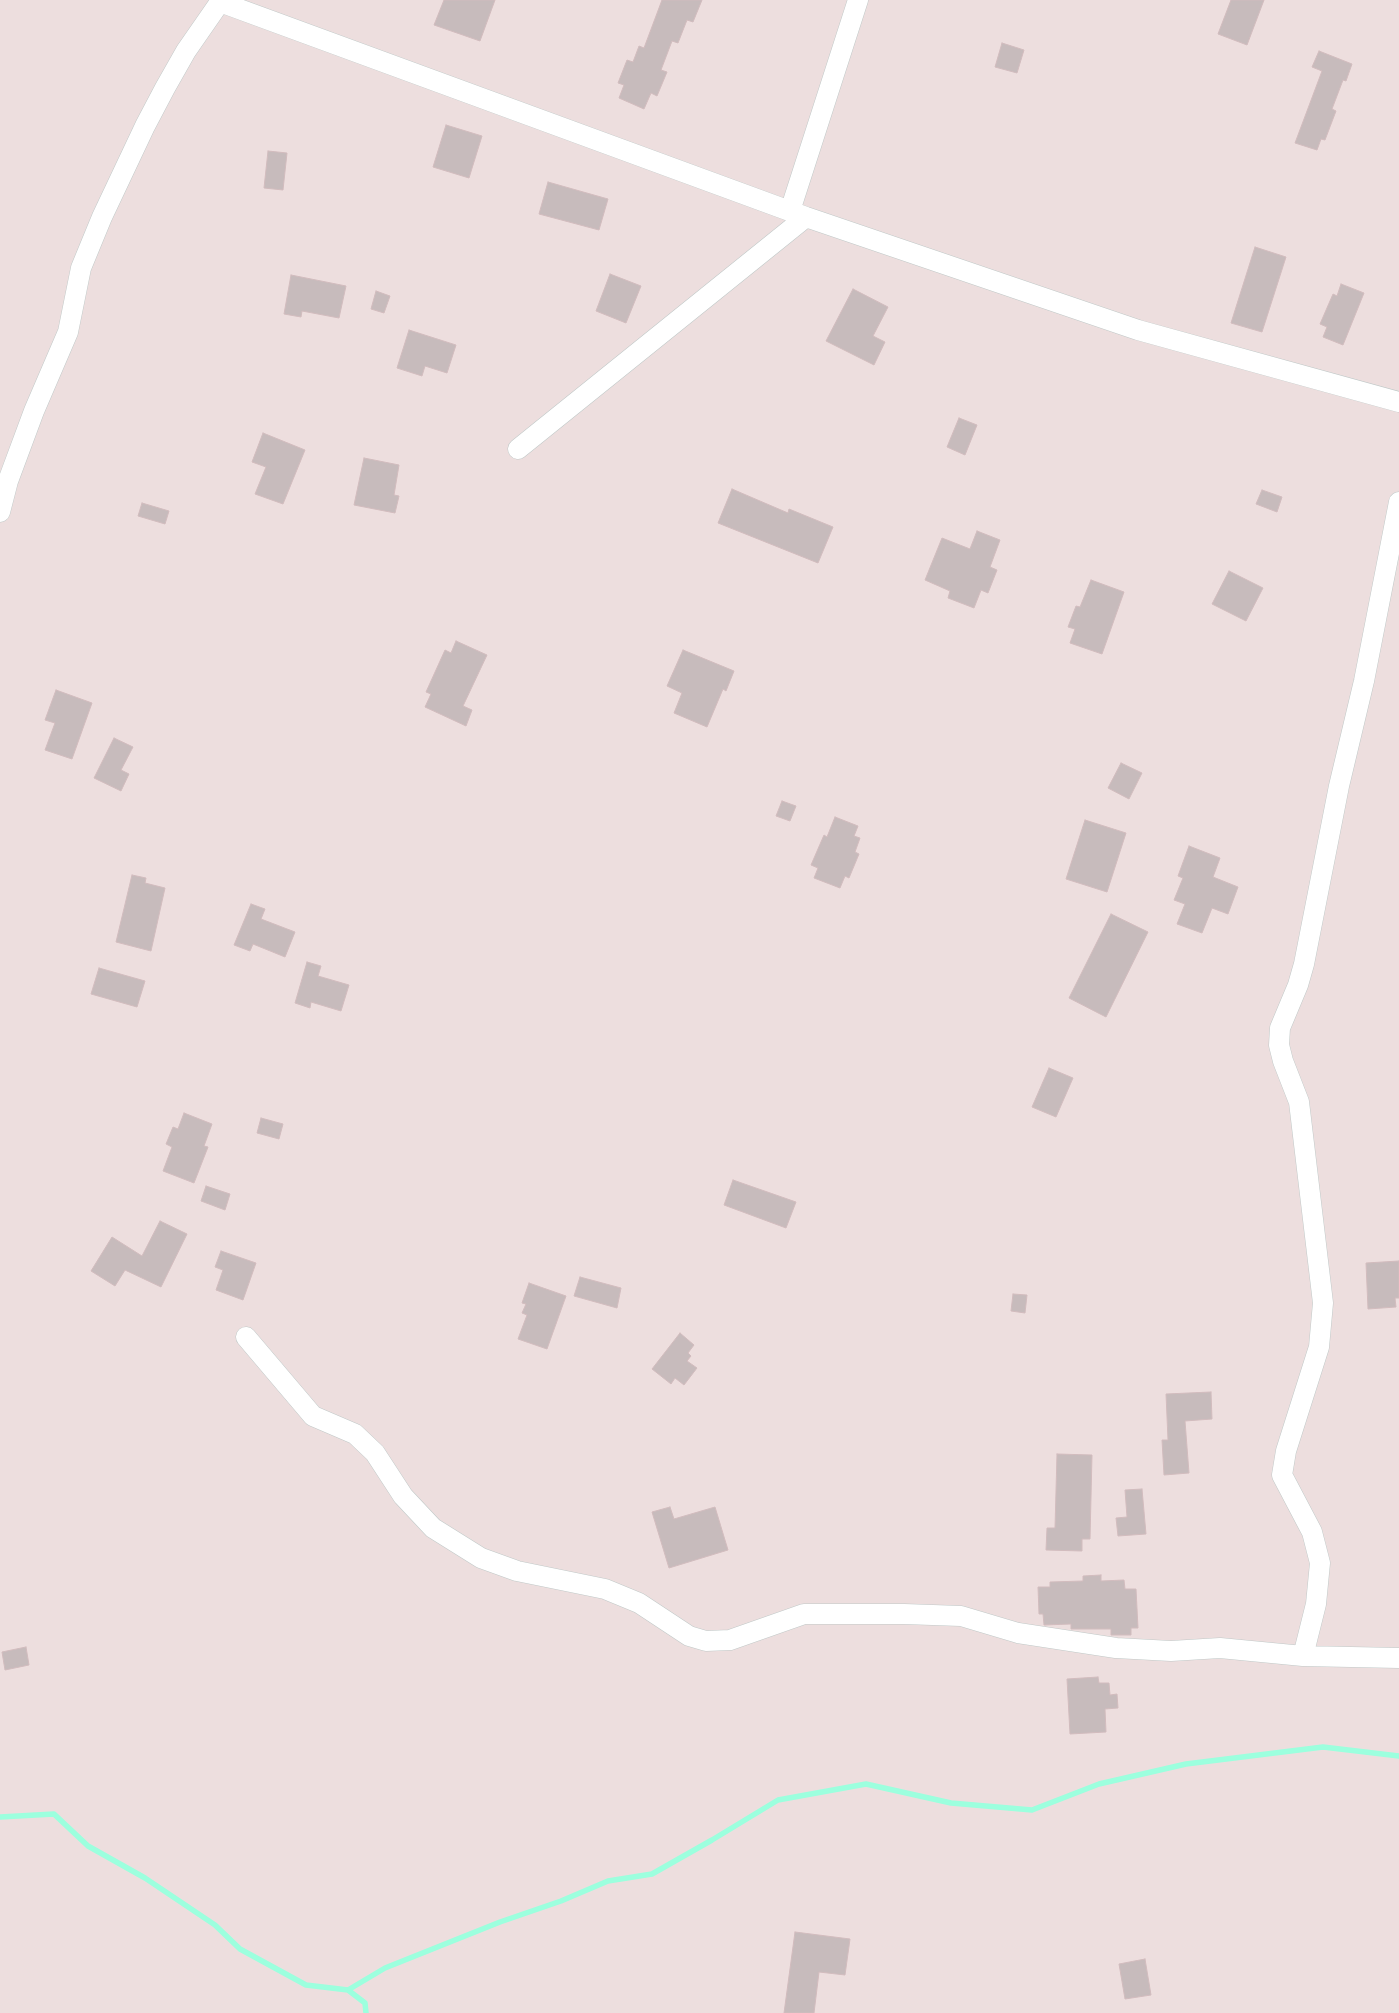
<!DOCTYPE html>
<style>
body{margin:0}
canvas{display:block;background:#eddede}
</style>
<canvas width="1399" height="2013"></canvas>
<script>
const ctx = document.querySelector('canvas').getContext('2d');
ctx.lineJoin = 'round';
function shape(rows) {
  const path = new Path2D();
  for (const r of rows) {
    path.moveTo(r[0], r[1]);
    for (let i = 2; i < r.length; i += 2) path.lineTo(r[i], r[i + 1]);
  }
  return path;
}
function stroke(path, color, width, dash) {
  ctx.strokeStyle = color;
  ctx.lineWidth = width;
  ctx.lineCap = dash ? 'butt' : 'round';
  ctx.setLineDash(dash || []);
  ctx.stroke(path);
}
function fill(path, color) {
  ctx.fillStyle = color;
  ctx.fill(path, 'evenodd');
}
const stream = shape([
 [0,1817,54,1814,88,1846,145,1878,215,1925,240,1949,306,1985,348,1990,385,1968,500,1922,561,1901,608,1881,652,1874,712,1840,778,1800,866,1784,951,1803,1032,1810,1099,1784,1186,1764,1323,1747,1399,1756],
 [348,1990,365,2003,366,2013]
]);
const building = shape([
 [444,0,495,0,480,41,434,25,444,0],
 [662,0,702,0,693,22,687,20,678,43,672,41,661,70,667,72,657,96,651,93,644,109,619,98,624,85,618,83,627,60,633,62,639,46,644,48,662,0],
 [1231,0,1264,0,1247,45,1218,34,1231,0],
 [1002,43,1024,50,1017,73,995,67,1002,43],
 [1319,51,1352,64,1346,81,1343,80,1332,109,1336,111,1325,140,1321,139,1317,150,1295,143,1322,71,1312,67,1319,51],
 [446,125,482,136,469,178,433,167,446,125],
 [268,151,287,153,283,190,264,188,268,151],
 [548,182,608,199,599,230,539,214,548,182],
 [1255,247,1286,257,1262,332,1231,323,1255,247],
 [610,274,641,286,626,323,596,311,610,274],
 [291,275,346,286,339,318,302,311,301,317,284,314,291,275],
 [1341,284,1364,293,1343,345,1323,337,1327,327,1320,324,1333,294,1337,296,1341,284],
 [853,289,888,307,873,336,885,342,874,365,826,341,853,289],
 [376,291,390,296,384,313,371,309,376,291],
 [409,330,456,345,447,373,425,366,422,376,397,368,409,330],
 [959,418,977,425,965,455,947,447,959,418],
 [263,433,305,450,283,504,255,494,266,467,252,462,263,433],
 [364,458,399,465,394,495,399,496,395,513,354,505,364,458],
 [732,489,788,513,789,509,833,527,818,563,718,523,732,489],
 [1262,490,1282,497,1277,512,1256,504,1262,490],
 [142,503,169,511,165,524,138,516,142,503],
 [977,531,1000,540,990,567,997,570,988,593,981,590,974,608,948,598,950,591,925,580,942,538,970,549,977,531],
 [1229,571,1263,588,1246,621,1212,604,1229,571],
 [1091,580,1124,592,1102,654,1070,643,1075,629,1068,627,1076,606,1080,607,1091,580],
 [456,641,487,655,463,706,472,710,466,726,425,707,431,694,426,692,445,650,451,653,456,641],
 [683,650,734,671,726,691,723,689,707,727,674,713,682,693,667,686,683,650],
 [56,690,92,703,72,759,45,750,55,723,45,720,56,690],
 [114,738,133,747,121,770,129,774,121,791,94,778,114,738],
 [1121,763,1142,773,1129,799,1108,788,1121,763],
 [782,801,796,806,790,821,776,816,782,801],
 [835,817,858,826,854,836,860,838,855,852,859,854,849,878,845,876,840,888,814,878,818,868,811,865,824,835,827,837,835,817],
 [1085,820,1126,833,1107,892,1066,879,1085,820],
 [1189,846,1220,858,1213,877,1238,887,1228,914,1212,908,1202,933,1177,924,1185,904,1174,900,1183,878,1178,876,1189,846],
 [132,875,146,878,145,883,165,888,151,951,116,942,132,875],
 [251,904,265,909,261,919,295,932,285,957,253,944,250,951,234,945,251,904],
 [1111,914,1148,932,1106,1017,1069,998,1111,914],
 [307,962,321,966,318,976,349,985,341,1011,311,1002,310,1008,295,1003,307,962],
 [99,968,145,981,137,1007,91,994,99,968],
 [1049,1068,1073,1078,1056,1117,1032,1107,1049,1068],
 [184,1113,212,1124,204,1146,208,1147,194,1183,163,1171,172,1147,166,1144,173,1127,178,1129,184,1113],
 [261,1118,283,1124,279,1139,257,1133,261,1118],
 [733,1180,796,1202,786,1228,724,1205,733,1180],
 [206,1186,230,1194,225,1210,201,1201,206,1186],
 [160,1221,187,1234,161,1287,125,1270,115,1286,91,1271,112,1237,142,1256,160,1221],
 [221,1251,256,1263,243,1300,216,1290,223,1270,215,1267,221,1251],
 [1399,1261,1399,1298,1395,1298,1396,1307,1368,1309,1366,1263,1399,1261],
 [580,1277,621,1288,617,1308,574,1296,580,1277],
 [529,1283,566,1296,547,1349,518,1339,527,1315,522,1313,526,1304,522,1303,529,1283],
 [1013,1294,1027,1295,1025,1313,1011,1311,1013,1294],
 [680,1333,694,1345,688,1353,691,1356,687,1361,697,1368,684,1385,675,1378,671,1384,652,1369,680,1333],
 [1211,1392,1212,1419,1185,1421,1189,1473,1164,1475,1162,1440,1168,1440,1166,1394,1211,1392],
 [1057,1454,1092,1455,1090,1539,1082,1539,1082,1551,1046,1550,1047,1528,1055,1528,1057,1454],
 [1142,1489,1146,1534,1118,1536,1116,1518,1127,1517,1125,1490,1142,1489],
 [670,1507,674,1519,715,1507,728,1550,669,1568,652,1512,670,1507],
 [1101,1575,1101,1581,1124,1580,1125,1589,1136,1589,1138,1628,1131,1628,1131,1635,1111,1635,1111,1629,1071,1629,1071,1624,1044,1625,1043,1614,1039,1614,1038,1587,1050,1587,1050,1582,1083,1581,1083,1576,1101,1575],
 [26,1647,29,1665,5,1670,2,1652,26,1647],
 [1098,1677,1099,1683,1109,1683,1110,1695,1117,1694,1118,1708,1105,1709,1106,1732,1070,1734,1067,1679,1098,1677],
 [795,1932,850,1939,845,1975,819,1972,814,2013,784,2013,795,1932],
 [1145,1959,1151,1995,1125,1999,1119,1964,1145,1959]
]);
const minor = shape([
 [220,0,220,2,806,217,1138,330,1399,402],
 [790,211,858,0],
 [518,449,806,217],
 [0,512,8,481,34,411,68,332,81,268,102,217,145,126,165,88,186,51,220,2],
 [246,1337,313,1416,355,1434,375,1453,403,1496,433,1528,481,1558,517,1571,605,1589,639,1603,689,1636,706,1641,730,1640,804,1614,904,1614,961,1616,1018,1633,1116,1648,1171,1651,1220,1648,1303,1656,1399,1658],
 [1303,1656,1316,1604,1320,1563,1312,1532,1282,1475,1286,1451,1319,1347,1323,1303,1299,1102,1283,1061,1279,1045,1280,1028,1298,985,1304,964,1339,786,1364,681,1399,502]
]);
stroke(stream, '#9cffde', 5.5);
fill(building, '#c7bbbc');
stroke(building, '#d2bcbe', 1);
stroke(minor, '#c1c9c8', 21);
stroke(minor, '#fff', 20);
</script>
